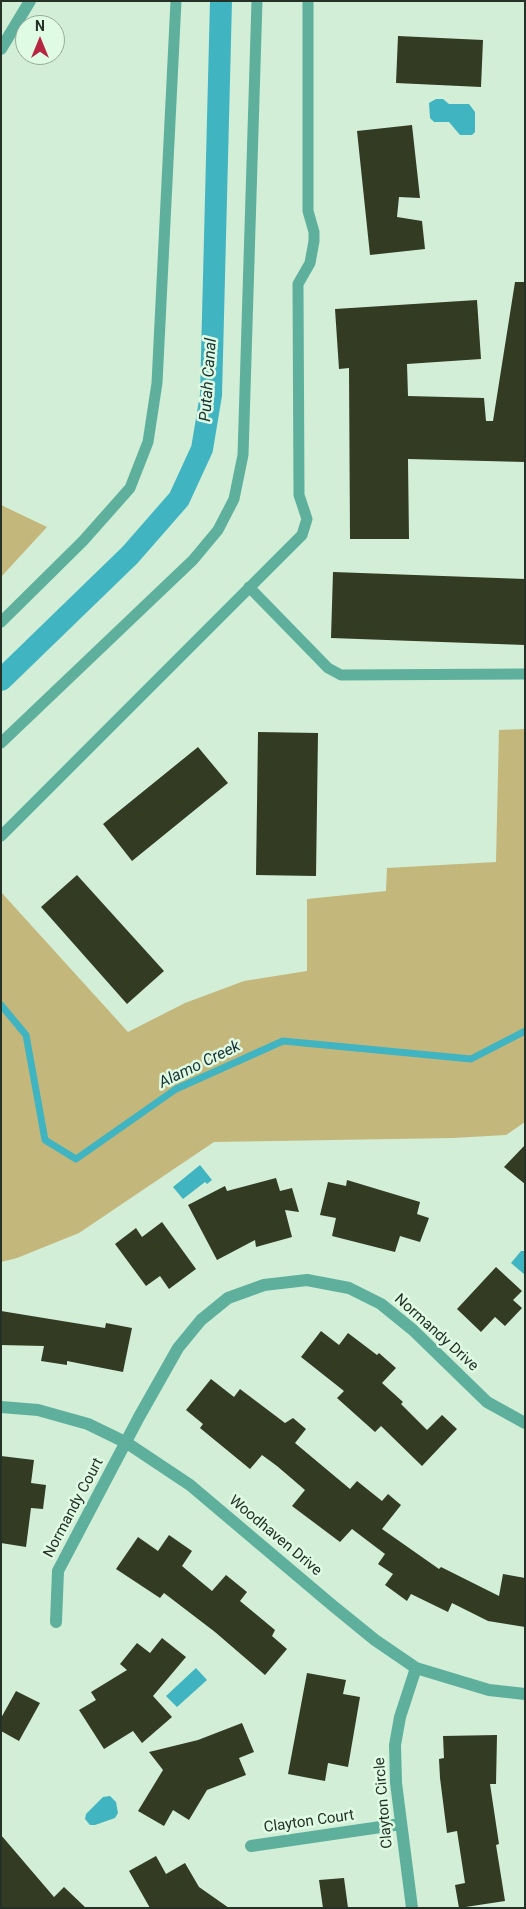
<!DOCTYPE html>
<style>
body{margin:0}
#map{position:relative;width:526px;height:1909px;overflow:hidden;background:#d2eed7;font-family:Roboto,sans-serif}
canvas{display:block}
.frame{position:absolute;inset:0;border:2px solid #253027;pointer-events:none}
.north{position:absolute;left:15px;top:15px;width:50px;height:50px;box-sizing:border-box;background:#dffbe4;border:1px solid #95aa98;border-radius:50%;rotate:0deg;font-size:14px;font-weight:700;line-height:20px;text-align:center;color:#253027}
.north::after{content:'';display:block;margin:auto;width:18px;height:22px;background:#b72640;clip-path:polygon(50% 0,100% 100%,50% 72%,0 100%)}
</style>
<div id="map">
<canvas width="526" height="1909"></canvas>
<div class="frame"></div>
<div class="north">N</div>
</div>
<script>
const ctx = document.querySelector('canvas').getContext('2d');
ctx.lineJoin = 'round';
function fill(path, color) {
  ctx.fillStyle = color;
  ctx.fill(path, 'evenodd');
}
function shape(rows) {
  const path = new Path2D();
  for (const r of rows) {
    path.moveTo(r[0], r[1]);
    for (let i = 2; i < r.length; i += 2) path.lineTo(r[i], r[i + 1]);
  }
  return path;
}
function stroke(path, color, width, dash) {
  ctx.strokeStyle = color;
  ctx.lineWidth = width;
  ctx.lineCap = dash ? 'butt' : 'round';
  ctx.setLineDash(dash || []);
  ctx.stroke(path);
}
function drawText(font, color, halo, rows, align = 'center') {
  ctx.font = font + ' Roboto,sans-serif';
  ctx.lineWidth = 5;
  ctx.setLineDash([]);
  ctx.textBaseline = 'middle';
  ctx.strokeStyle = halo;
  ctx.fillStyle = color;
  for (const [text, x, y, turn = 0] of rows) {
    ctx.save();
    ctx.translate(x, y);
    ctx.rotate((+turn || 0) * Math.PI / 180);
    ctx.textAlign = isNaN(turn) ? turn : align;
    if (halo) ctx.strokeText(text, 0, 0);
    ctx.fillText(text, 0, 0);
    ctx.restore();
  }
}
const green = shape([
 [1,505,47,527,1,577],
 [525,729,525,1122,506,1135,453,1138,214,1142,79,1233,17,1258,1,1262,1,892,128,1032,185,1003,244,981,307,971,307,899,386,891,387,868,496,862,499,730]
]);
const water = shape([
 [436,99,443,99,449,104,469,104,475,112,475,132,472,135,460,135,449,122,434,122,430,118,429,103],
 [200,1165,212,1180,207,1184,205,1182,183,1199,173,1187],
 [521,1251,525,1251,525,1275,511,1263],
 [196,1668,207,1680,177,1707,166,1696],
 [110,1796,116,1802,118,1813,115,1818,95,1825,90,1825,85,1819,86,1814,103,1797]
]);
const stream = shape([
 [1,1005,26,1035,45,1140,76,1159,176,1089,283,1041,471,1059,525,1031]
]);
const canal = shape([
 [1,680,130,555,179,499,202,449,211,395,221,1]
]);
const building = shape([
 [398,36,483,40,481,87,396,83],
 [412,125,420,198,399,197,397,217,422,221,425,249,370,255,357,131],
 [515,282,525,282,525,462,408,459,409,539,350,539,349,368,339,369,335,309,477,300,481,359,407,364,408,396,484,398,486,421,493,421],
 [333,572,525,579,525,645,331,638],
 [258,732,318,733,316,876,256,875],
 [198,747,228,783,132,861,103,824],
 [77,875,164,971,127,1004,41,907],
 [525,1145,525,1184,504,1167],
 [276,1178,280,1191,292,1188,299,1212,285,1210,292,1237,256,1247,255,1240,217,1260,188,1205,225,1186,227,1191],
 [347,1180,420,1202,417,1214,429,1218,420,1242,400,1236,395,1252,332,1236,336,1218,320,1215,328,1182,346,1186],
 [162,1222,196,1269,169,1289,160,1276,146,1286,115,1244,136,1228,142,1237],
 [496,1267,522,1291,513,1300,522,1308,505,1326,495,1317,481,1332,457,1309],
 [1,1311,105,1328,106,1323,132,1328,123,1372,67,1361,67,1365,41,1361,44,1346,1,1345],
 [321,1331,339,1345,348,1333,377,1355,379,1353,396,1368,382,1383,403,1402,401,1404,427,1430,442,1415,457,1429,422,1466,381,1426,375,1432,337,1398,344,1391,301,1357],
 [211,1379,234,1397,240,1389,285,1423,293,1418,306,1429,295,1443,350,1489,357,1481,382,1501,388,1494,401,1505,382,1529,439,1569,441,1567,499,1596,503,1574,525,1578,525,1627,488,1621,452,1603,448,1612,411,1594,407,1601,385,1585,393,1574,378,1564,385,1554,352,1529,340,1542,292,1506,305,1490,277,1466,262,1455,250,1469,200,1428,203,1424,186,1410],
 [1,1456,34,1460,31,1483,46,1485,43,1509,31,1508,26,1547,1,1543],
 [169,1535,192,1551,182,1566,212,1591,226,1575,247,1592,240,1601,275,1630,272,1636,287,1649,265,1675,215,1632,164,1593,160,1598,116,1569,138,1537,158,1551],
 [162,1638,186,1657,153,1696,172,1717,142,1743,133,1731,104,1749,79,1710,96,1700,91,1692,127,1670,120,1664,137,1643,150,1653],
 [307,1673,346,1680,343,1694,360,1697,348,1767,328,1763,325,1781,288,1774],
 [16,1691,40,1703,19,1741,1,1731,1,1718],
 [242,1723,254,1752,239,1758,246,1775,207,1790,189,1820,173,1810,164,1826,138,1811,163,1770,149,1752,198,1740],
 [497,1735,496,1784,490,1784,499,1844,496,1845,505,1901,459,1908,455,1885,465,1883,457,1831,447,1833,440,1778,439,1759,444,1758,443,1736],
 [1,1835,54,1897,64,1887,86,1908,1,1908],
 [156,1856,166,1874,185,1863,199,1887,229,1908,150,1908,129,1871],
 [344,1878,348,1908,323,1908,319,1880]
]);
const service = shape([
 [249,587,328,668,341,675,525,674],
 [1,622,83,541,130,488,148,442,157,383,176,1],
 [1,743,193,560,218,530,234,499,243,455,257,1],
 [1,836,302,535,307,519,299,495,298,284,310,263,314,241,314,232,308,211,308,1]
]);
const minor = shape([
 [1,49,30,1],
 [1,1407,38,1410,88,1424,127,1443,190,1485,332,1605,375,1640,416,1668,489,1690,525,1694],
 [56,1622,58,1571,139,1417,178,1348,201,1320,228,1298,264,1285,307,1280,349,1288,381,1304,413,1330,487,1402,525,1423],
 [251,1846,401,1824],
 [412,1908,396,1783,395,1745,400,1717,416,1668]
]);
const streetNames = [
 ["Normandy Drive",436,1333,42],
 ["Normandy Court",74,1508,-62],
 ["Woodhaven Drive",275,1536,40],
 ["Clayton Circle",384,1803,-95],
 ["Clayton Court",309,1822,-8]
];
const waterNames = [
 ["Putah Canal",209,380,-86],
 ["Alamo Creek",200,1065,-26]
];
fill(green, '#c4b77c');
fill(water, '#40b4c0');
stroke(stream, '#40b4c0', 7);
stroke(canal, '#40b4c0', 22);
fill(building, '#333b23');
stroke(service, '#5eb09d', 11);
stroke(minor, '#5eb09d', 12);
drawText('15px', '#253027', '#dffbe4', streetNames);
drawText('italic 16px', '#1a3336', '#dffbe4', waterNames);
</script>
